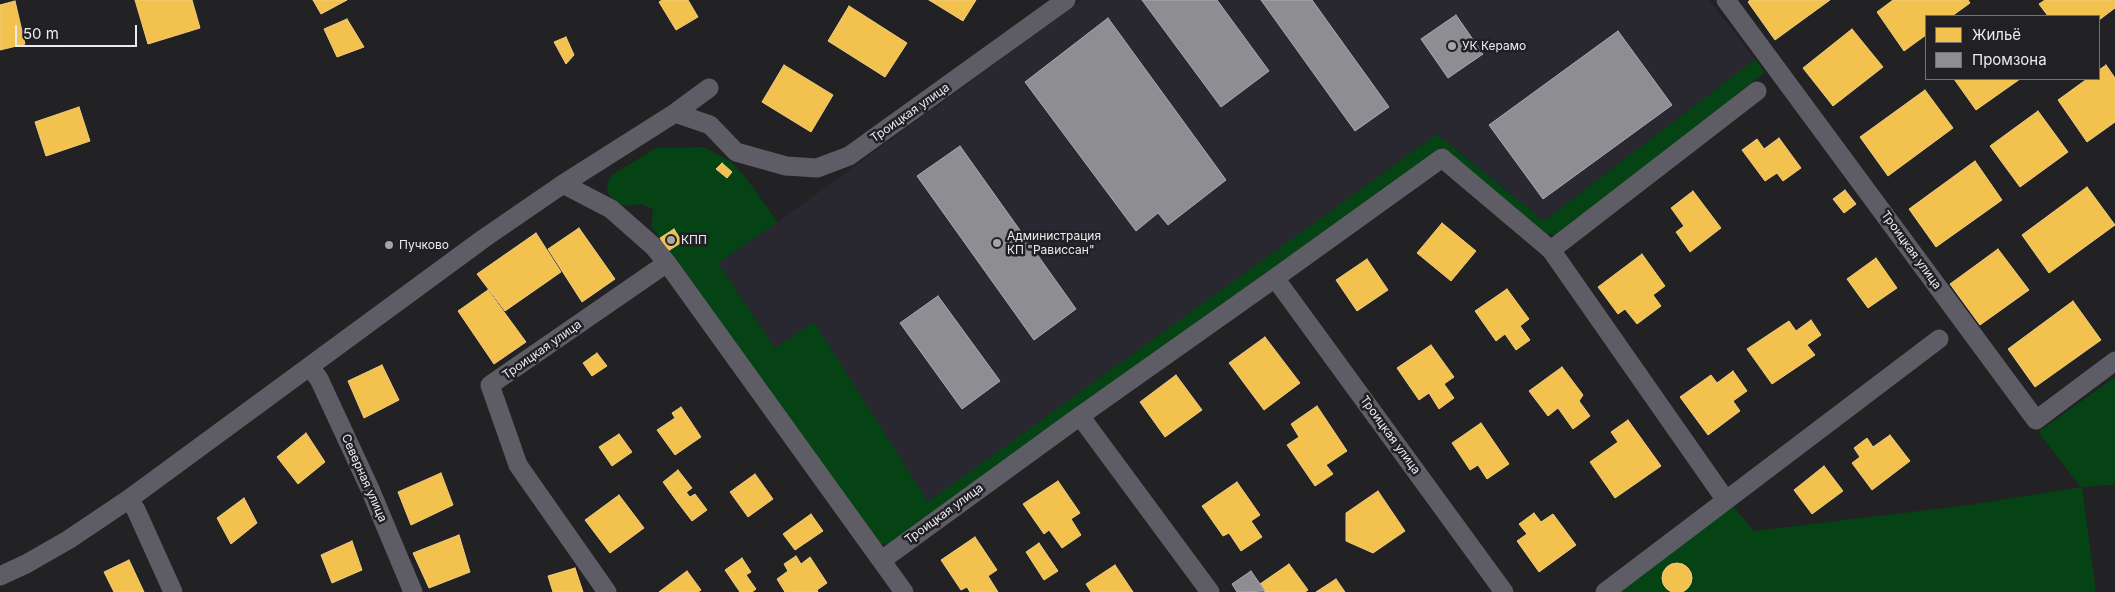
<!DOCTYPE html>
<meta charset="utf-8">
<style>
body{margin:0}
#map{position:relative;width:2115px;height:592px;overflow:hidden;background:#222124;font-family:Inter,sans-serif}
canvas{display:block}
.legend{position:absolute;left:1925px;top:15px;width:175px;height:65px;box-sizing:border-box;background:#212025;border:1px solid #727175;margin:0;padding:6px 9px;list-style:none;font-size:15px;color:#ebeaee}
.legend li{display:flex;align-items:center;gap:10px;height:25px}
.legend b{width:25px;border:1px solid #727175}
.scale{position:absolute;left:15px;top:25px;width:122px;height:22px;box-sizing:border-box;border:2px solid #ebeaee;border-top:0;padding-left:6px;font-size:15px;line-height:18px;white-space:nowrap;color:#ebeaee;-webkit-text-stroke:4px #212025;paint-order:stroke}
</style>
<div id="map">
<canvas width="2115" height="592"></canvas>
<ul class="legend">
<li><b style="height:14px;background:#f2c14e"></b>Жильё</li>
<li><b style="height:14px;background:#8d8d92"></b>Промзона</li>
</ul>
<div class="scale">50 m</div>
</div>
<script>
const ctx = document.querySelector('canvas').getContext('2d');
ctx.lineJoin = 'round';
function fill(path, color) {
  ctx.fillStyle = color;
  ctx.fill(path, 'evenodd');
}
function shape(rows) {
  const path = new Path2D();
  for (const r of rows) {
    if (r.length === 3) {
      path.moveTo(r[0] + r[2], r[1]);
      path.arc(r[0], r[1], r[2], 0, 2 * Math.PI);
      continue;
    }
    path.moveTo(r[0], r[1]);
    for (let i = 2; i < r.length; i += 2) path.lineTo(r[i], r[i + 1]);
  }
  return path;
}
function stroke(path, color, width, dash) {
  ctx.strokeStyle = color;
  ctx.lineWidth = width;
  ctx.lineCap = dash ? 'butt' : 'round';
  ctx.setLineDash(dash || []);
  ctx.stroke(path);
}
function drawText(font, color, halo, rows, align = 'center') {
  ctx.font = font + ' Inter,sans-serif';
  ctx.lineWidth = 5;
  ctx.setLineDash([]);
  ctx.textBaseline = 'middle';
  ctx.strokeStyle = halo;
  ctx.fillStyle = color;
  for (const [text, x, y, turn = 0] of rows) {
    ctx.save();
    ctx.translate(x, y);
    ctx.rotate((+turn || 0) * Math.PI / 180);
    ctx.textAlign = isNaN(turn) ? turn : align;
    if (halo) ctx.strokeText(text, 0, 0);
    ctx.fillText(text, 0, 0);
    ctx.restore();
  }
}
const built = shape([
 [1082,0,1709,0,1755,59,1544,221,1437,134,928,503,814,323,775,348,718,263,778,222]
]);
const green = shape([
 [1755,59,1765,72,1561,235,1543,234,1442,147,889,545,878,543,668,251,681,242,674,230,660,238,651,226,653,209,641,204,625,206,615,202,608,193,607,183,612,175,656,148,704,147,730,161,743,174,778,222,718,263,775,348,814,322,928,502,1437,134,1544,221],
 [2115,377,2115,481,2113,485,2082,487,2096,592,1619,592,1733,506,1754,531,1969,505,2081,487,2038,432]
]);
const homes = shape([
 [135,0,192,0,200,28,148,44,135,0],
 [313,0,347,0,321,14,313,0],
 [662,0,688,0,698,17,676,30,659,2,662,0],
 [929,0,976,0,963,21,929,0],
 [1750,0,1830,0,1775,40,1748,2,1750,0],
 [1893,0,1968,0,1970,3,1952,16,1926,16,1926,35,1904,51,1877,12,1893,0],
 [2045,0,2115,0,2115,8,2099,20,2099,16,2048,16,2039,4,2045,0],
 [15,1,25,44,0,50,0,5,15,1],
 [849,6,907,43,885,77,828,41,849,6],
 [347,19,364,47,337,57,324,29,347,19],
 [1852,29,1883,67,1833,106,1803,68,1852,29],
 [566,37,574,55,566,64,554,42,566,37],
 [784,65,833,95,811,132,762,102,784,65],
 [2106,65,2115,78,2115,122,2087,142,2058,100,2087,79,2099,79,2099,70,2106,65],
 [1954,79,2020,79,1976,110,1954,79],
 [1925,90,1953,128,1888,176,1860,137,1925,90],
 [79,107,90,141,46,156,35,122,79,107],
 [2038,111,2068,152,2020,187,1990,146,2038,111],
 [1779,138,1801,168,1783,181,1777,173,1765,181,1742,150,1757,139,1764,149,1779,138],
 [1975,161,2002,200,1936,247,1909,209,1975,161],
 [722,163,732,172,727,178,716,169,722,163],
 [2087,187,2115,225,2049,273,2022,235,2087,187],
 [1845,190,1856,204,1844,213,1833,199,1845,190],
 [1693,191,1721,228,1690,252,1676,232,1684,226,1671,208,1693,191],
 [1442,223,1476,251,1451,281,1417,253,1442,223],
 [579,228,615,279,582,302,548,249,579,228],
 [674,229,682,242,668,251,660,238,674,229],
 [536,233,561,272,505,311,477,274,536,233],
 [1998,249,2029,290,1980,325,1950,284,1998,249],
 [1642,254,1665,286,1653,295,1661,306,1637,324,1625,309,1618,314,1598,287,1642,254],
 [1876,258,1897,288,1868,308,1847,279,1876,258],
 [1367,259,1388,290,1357,311,1336,280,1367,259],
 [1507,289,1529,319,1520,326,1530,340,1516,350,1505,334,1496,341,1475,311,1507,289],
 [488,290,526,342,494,364,458,311,488,290],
 [2073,301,2101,340,2035,387,2008,349,2073,301],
 [1811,320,1821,335,1807,345,1815,355,1772,384,1747,349,1789,321,1796,331,1811,320],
 [1265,337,1300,383,1264,410,1229,363,1265,337],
 [1431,345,1454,377,1444,384,1454,398,1439,409,1429,393,1419,400,1397,368,1431,345],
 [597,353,607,366,592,376,583,363,597,353],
 [382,365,399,400,364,418,348,381,382,365],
 [1562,367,1583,395,1579,401,1590,416,1573,429,1558,408,1548,416,1529,391,1562,367],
 [1733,371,1747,391,1733,401,1740,411,1708,435,1680,397,1711,375,1717,383,1733,371],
 [1176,375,1202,410,1165,437,1140,402,1176,375],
 [1317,406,1347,451,1326,465,1333,474,1315,486,1287,445,1299,437,1291,424,1317,406],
 [681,407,701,437,675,455,657,430,675,418,672,413,681,407],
 [1628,420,1661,466,1615,498,1590,462,1618,442,1611,432,1628,420],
 [1481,423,1509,464,1487,479,1478,465,1470,470,1452,443,1481,423],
 [306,433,325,462,298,484,277,457,306,433],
 [619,434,632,452,612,466,599,447,619,434],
 [1890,435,1910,461,1872,490,1852,463,1860,457,1854,448,1867,438,1873,447,1890,435],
 [1824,466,1843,491,1812,514,1794,490,1824,466],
 [678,470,692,488,676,500,663,482,678,470],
 [441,473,453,505,411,525,398,492,441,473],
 [755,474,773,499,748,517,730,492,755,474],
 [1058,481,1080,513,1071,519,1081,535,1062,548,1049,530,1044,534,1023,504,1058,481],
 [1237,482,1260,515,1251,521,1262,537,1241,551,1229,533,1223,536,1202,506,1237,482],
 [1378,491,1405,531,1373,553,1346,541,1346,513,1378,491],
 [686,492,690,497,695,494,707,510,692,521,676,500,686,492],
 [619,495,644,528,610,553,585,520,619,495],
 [244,498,257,523,231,544,217,518,244,498],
 [1534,513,1541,522,1553,514,1576,545,1539,572,1517,541,1527,534,1519,524,1534,513],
 [811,514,823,531,795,550,783,534,811,514],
 [459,535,470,572,429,588,413,553,459,535],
 [975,537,997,570,988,576,998,592,970,592,967,587,961,590,941,560,975,537],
 [352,541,362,570,332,583,321,555,352,541],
 [1039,543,1058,571,1044,580,1026,552,1039,543],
 [796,556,801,564,810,557,827,583,817,590,818,592,785,592,777,579,788,571,784,564,796,556],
 [742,558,751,572,746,575,756,589,752,592,740,592,725,570,742,558],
 [129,560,144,592,114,592,104,572,129,560],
 [1677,578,15],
 [1289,564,1308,590,1305,592,1265,592,1260,584,1289,564],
 [1115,565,1133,592,1091,592,1086,584,1115,565],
 [575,568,583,592,553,592,548,576,575,568],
 [687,571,701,590,698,592,659,592,687,571],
 [1336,579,1345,592,1316,592,1336,579]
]);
const industry = shape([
 [1142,0,1217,0,1269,71,1221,107,1142,0],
 [1261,0,1312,0,1389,107,1355,131,1261,0],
 [1456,15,1483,54,1448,78,1421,39,1456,15],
 [1108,18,1226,180,1168,225,1158,213,1136,231,1025,82,1108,18],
 [1618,31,1672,105,1543,199,1489,125,1618,31],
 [960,146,1076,309,1034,340,917,176,960,146],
 [938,296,1000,381,962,409,900,323,938,296],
 [1251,571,1265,591,1237,592,1232,584,1251,571]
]);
const street = shape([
 [1726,0,2036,420,2115,361],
 [675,113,710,125,736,152,786,166,817,168,849,156,1066,0],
 [563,184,611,209,653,246,667,263],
 [1551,250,1757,91],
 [310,367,319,379,370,489,413,592],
 [129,499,136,510,173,592],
 [882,560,1080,416],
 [0,576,26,564,68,540,129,499,483,239,563,184,675,113,709,88],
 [607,592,518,465,490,385,667,263,904,592],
 [1210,592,1080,416,1275,278],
 [1504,592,1275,278,1442,158,1551,250,1725,499],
 [1605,592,1939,339]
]);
const markers = [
 [1452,46,5,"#a5a4a7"],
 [671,240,5,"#a5a4a7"],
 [997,243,5,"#a5a4a7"],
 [389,245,5,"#a5a4a7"]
];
const poiNames = [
 ["УК Керамо",1462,46],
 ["Администрация",1007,236],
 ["КП \"Рависсан\"",1007,250],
 ["КПП",681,240],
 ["Пучково",399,245]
];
const streetNames = [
 ["Троицкая улица",910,113,-35],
 ["Троицкая улица",1911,250,54],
 ["Троицкая улица",542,350,-35],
 ["Троицкая улица",1390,435,54],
 ["Северная улица",364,478,66],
 ["Троицкая улица",944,514,-36]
];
fill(built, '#292730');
fill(green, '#054214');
fill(homes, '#f2c14e');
stroke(homes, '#f0cd7e', 1);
fill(industry, '#8d8d92');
stroke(industry, '#a9a9ae', 1);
stroke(street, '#5e5c65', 19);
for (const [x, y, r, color] of markers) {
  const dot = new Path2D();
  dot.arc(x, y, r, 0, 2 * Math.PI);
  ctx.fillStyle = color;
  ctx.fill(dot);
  stroke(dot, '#212025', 2);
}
drawText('12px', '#ebeaee', '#212025', poiNames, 'left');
drawText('12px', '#ebeaee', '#212025', streetNames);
</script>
